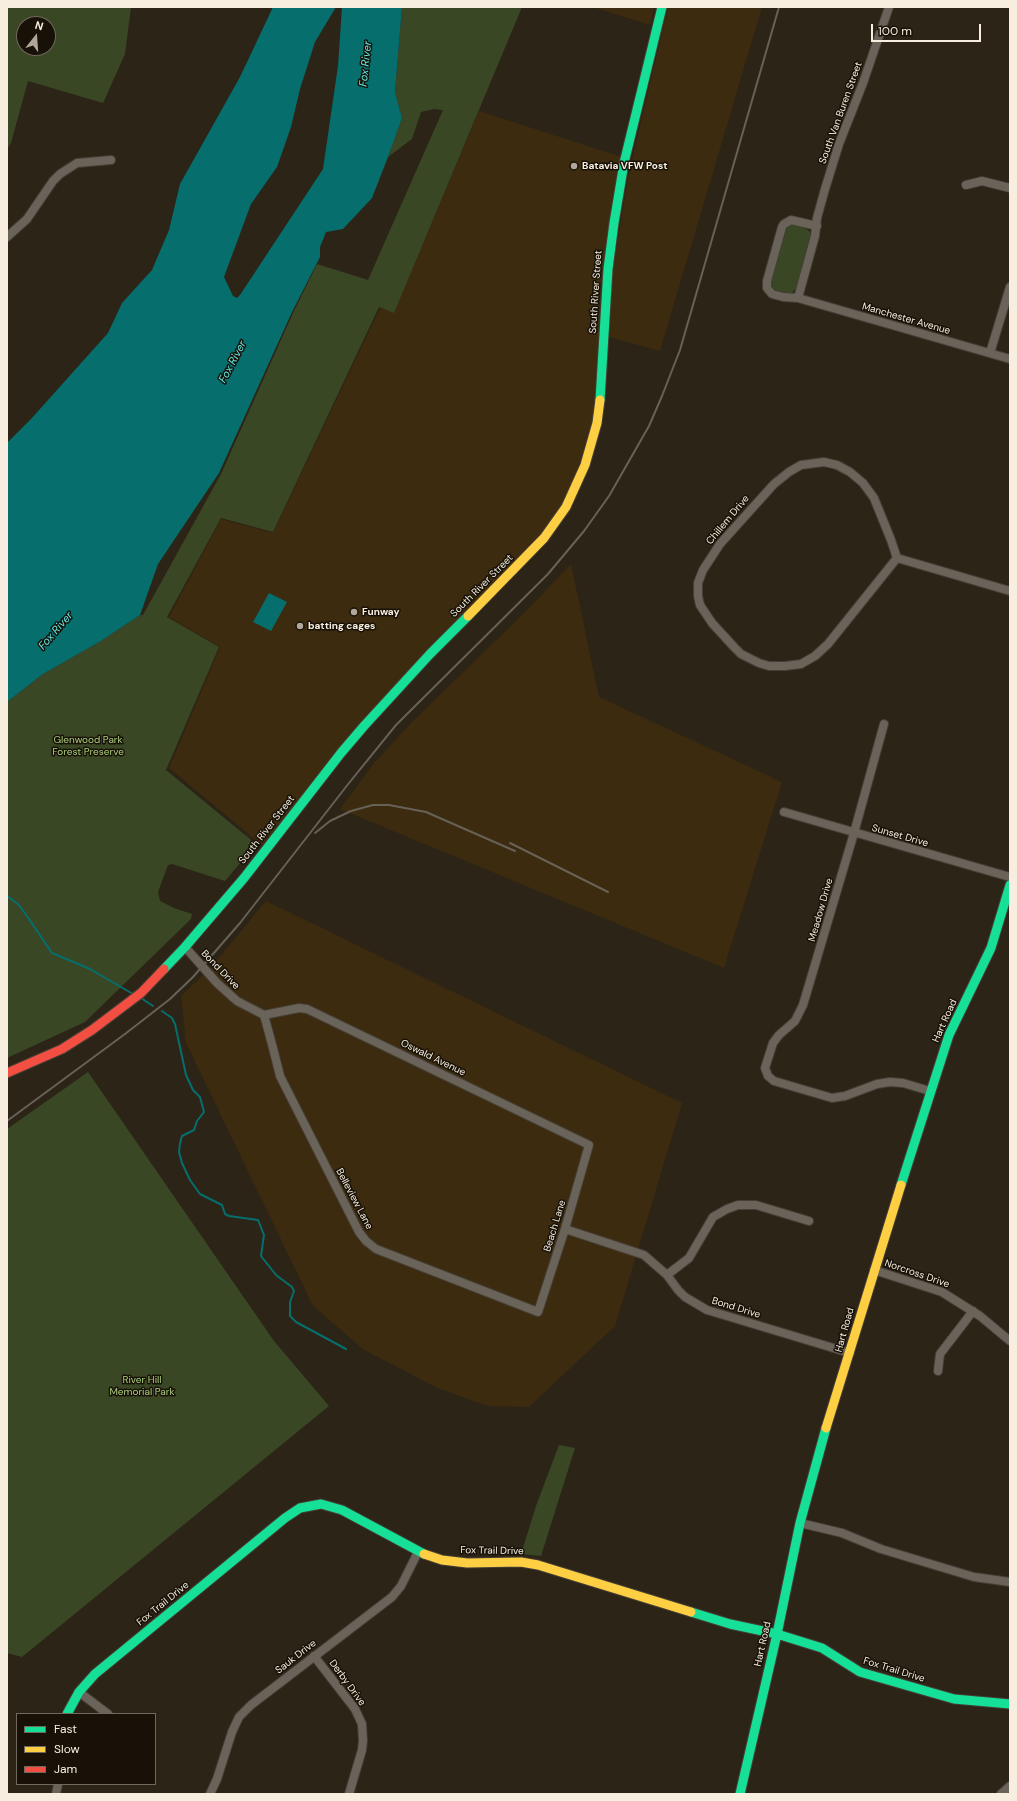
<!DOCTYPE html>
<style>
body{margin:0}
#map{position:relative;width:1017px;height:1801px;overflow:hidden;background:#2c2417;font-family:"DM Sans",sans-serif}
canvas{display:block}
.frame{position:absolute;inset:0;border:8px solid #f7eee0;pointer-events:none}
.legend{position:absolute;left:16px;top:1713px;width:140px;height:72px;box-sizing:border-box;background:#171107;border:1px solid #71695e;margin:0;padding:5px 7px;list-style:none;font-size:12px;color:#f7eee0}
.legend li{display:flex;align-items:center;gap:8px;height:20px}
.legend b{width:20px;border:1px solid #71695e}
.north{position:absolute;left:16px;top:16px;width:40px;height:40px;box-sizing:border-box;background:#171107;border:1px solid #71695e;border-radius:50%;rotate:17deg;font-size:11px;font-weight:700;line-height:16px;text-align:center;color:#f7eee0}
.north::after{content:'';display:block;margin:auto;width:14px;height:18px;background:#b0a79a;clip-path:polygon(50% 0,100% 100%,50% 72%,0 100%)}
.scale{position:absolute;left:871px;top:24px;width:110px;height:18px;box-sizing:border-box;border:2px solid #f7eee0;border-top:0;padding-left:5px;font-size:12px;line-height:14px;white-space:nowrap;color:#f7eee0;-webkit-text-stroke:3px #171107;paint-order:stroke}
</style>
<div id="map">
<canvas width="1017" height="1801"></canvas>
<div class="frame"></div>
<ul class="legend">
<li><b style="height:5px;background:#16e098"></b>Fast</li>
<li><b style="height:5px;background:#ffcf43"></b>Slow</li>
<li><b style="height:5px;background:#f24e42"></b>Jam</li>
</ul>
<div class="north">N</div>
<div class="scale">100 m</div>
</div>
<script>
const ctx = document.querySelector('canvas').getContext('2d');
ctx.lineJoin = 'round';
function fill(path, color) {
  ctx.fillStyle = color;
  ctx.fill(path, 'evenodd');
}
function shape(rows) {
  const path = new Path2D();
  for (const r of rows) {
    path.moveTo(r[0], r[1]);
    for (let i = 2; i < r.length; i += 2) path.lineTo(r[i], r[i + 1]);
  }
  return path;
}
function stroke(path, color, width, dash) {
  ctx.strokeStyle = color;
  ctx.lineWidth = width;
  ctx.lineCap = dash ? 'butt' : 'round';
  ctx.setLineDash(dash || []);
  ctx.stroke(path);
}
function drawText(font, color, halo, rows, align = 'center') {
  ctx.font = font + ' "DM Sans",sans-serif';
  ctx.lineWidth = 3;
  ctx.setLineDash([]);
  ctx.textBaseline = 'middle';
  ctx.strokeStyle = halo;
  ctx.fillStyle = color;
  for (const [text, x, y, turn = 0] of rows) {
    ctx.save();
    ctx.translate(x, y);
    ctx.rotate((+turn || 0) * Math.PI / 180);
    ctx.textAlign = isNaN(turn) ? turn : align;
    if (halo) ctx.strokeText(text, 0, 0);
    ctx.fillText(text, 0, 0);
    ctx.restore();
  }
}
const built = shape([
 [593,7,654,7,650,25],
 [668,7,762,7,660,351,609,337,613,269,628,177],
 [479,111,622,157,596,409,587,446,564,501,547,527,263,846,169,768,220,647,169,617,221,519,273,533,380,308,394,312],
 [571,564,599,697,782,782,724,968,340,809,374,763,411,723,527,610],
 [266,901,682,1103,615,1326,529,1407,488,1406,440,1389,364,1350,313,1306,186,1043,181,996,212,966]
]);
const green = shape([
 [7,7,131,7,125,54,103,103,28,81,11,143,7,149],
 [24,24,48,24,48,48,24,48],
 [402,7,522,7,394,313,379,307,273,532,221,518,167,617,219,647,166,770,256,844,225,881,172,864,168,865,158,892,160,901,174,908,192,914,191,919,85,1022,7,1058,7,702,43,674,101,641,140,615,143,615,221,474,293,313,317,264,368,280,443,110,434,109,421,112,412,139,388,157,402,118,395,92],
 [793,224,807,229,810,232,811,238,796,288,792,293,786,294,773,289,771,281,786,230,789,225],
 [88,1072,274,1341,329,1406,22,1657,7,1653,7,1129],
 [559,1445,575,1448,541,1556,521,1554,536,1506]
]);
const water = shape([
 [273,7,336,7,315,42,300,89,291,127,277,167,251,204,224,277,233,296,237,298,240,295,323,169,338,66,342,7,402,7,395,92,402,118,388,157,372,198,343,229,326,232,320,247,320,257,292,312,219,473,158,564,140,615,101,641,43,674,7,702,7,443,31,419,108,333,122,303,152,270,169,230,180,184,240,77],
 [269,593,287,602,271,631,253,622]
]);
const stream = shape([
 [7,896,19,905,29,919,52,953,90,969,133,994],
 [141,998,153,1006],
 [162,1011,172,1018,175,1024,186,1075,193,1090,200,1097,204,1112,197,1121,194,1130,182,1136,180,1143,179,1152,182,1163,190,1180,200,1194,222,1205,225,1214,229,1216,258,1220,264,1235,261,1256,276,1275,292,1287,294,1291,290,1302,290,1316,296,1322,346,1349]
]);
const street = shape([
 [966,185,982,181,1010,188],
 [817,226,791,220,784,224,782,227,767,281,767,288,772,294,783,297,798,298,1010,359],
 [7,237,27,219,53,181,60,174,77,163,111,160],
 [798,298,815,236,817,218,825,189,839,144,863,83,889,7],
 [990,353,1010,287],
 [824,462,837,465,850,472,863,483,874,498,891,540,897,558,828,644,815,656,801,664,785,666,769,666,759,663,741,654,734,647,712,623,700,605,698,596,698,583,703,570,720,544,774,484,789,472,801,465,824,462],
 [897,558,1010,591],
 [884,724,854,833,803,1005,795,1021,779,1035,773,1043,765,1068,768,1076,774,1081,832,1098,845,1096,877,1084,890,1082,903,1083,930,1091],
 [784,812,1010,877],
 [185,947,217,983,237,1001,264,1015],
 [299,1008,307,1009,589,1145,565,1229,538,1312,376,1249,366,1241,359,1232,280,1076,273,1048,264,1015,299,1008],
 [565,1229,644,1255,667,1275,678,1290,685,1297,707,1310,850,1353],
 [874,1270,942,1292,980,1316,1010,1341],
 [667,1275,689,1258,713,1217,727,1209,738,1205,756,1205,809,1221],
 [938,1371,940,1354,973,1311],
 [800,1523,842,1533,881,1549,974,1577,1010,1582],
 [314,1656,355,1709,362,1724,363,1741,362,1750,349,1794],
 [79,1692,108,1714],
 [56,1794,58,1784],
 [210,1794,217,1779,232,1732,239,1717,251,1705,392,1597,401,1586,418,1552],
 [1001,1794,1010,1786]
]);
const fast = shape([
 [600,400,608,269,614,223,624,163,662,7],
 [164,969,185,947,244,878,341,753,364,726,430,654,468,616],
 [901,1185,949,1035,991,948,1010,885],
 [691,1612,730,1624,777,1634,822,1648,860,1672,954,1699,1010,1704],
 [67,1714,79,1692,95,1674,285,1518,300,1508,321,1504,342,1510,424,1554],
 [740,1794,777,1634,800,1523,826,1428]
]);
const slow = shape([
 [468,616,544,538,566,507,585,465,597,423,600,400],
 [826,1428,901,1185],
 [424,1554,442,1560,467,1563,521,1562,538,1565,691,1612]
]);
const jam = shape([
 [7,1073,62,1049,92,1030,141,993,164,969]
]);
const rail = shape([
 [315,833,330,821,351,811,373,805,389,805,426,812,515,851],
 [510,843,608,892],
 [7,1121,125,1034,170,999,193,977,240,923,349,783,396,725,548,574,584,531,609,496,649,426,662,396,680,350,779,7]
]);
const markers = [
 [574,166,4,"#b0a79a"],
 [354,612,4,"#b0a79a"],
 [300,626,4,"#b0a79a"]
];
const streetNames = [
 ["South Van Buren Street",841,113,-70],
 ["South River Street",596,292,-86],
 ["Manchester Avenue",906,319,16],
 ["Chillem Drive",728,520,-50],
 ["South River Street",482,586,-45],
 ["South River Street",267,830,-52],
 ["Sunset Drive",900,836,16],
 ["Meadow Drive",821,910,-74],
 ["Bond Drive",220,970,46],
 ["Hart Road",945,1021,-66],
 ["Oswald Avenue",433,1058,26],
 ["Belleview Lane",354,1199,62],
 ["Beach Lane",555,1226,-73],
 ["Norcross Drive",917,1274,19],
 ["Bond Drive",736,1308,17],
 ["Hart Road",845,1330,-74],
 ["Fox Trail Drive",492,1551,1],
 ["Fox Trail Drive",163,1604,-39],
 ["Hart Road",763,1644,-77],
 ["Sauk Drive",296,1657,-38],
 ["Fox Trail Drive",894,1670,17],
 ["Derby Drive",347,1683,54]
];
const poiNames = [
 ["Batavia VFW Post",582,166],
 ["Funway",362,612],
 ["batting cages",308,626]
];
const parkNames = [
 ["Glenwood Park",88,740],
 ["Forest Preserve",88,752],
 ["River Hill",142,1380],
 ["Memorial Park",142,1392]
];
const waterNames = [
 ["Fox River",366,64,-84],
 ["Fox River",233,362,-62],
 ["Fox River",56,631,-49]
];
fill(built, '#3c2b0e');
fill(green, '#3a4725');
fill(water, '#066e6d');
stroke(stream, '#066e6d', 2);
stroke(street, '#453f35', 10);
stroke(fast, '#453f35', 11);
stroke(slow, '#453f35', 11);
stroke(jam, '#453f35', 11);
stroke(street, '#696359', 8);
stroke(fast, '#16e098', 9);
stroke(slow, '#ffcf43', 9);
stroke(jam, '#f24e42', 9);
stroke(rail, '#686158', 2);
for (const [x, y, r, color] of markers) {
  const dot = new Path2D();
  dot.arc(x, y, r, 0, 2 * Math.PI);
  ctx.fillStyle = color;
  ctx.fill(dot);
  stroke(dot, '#171107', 1.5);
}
drawText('10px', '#f7eee0', '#171107', streetNames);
drawText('bold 10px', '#f7eee0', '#171107', poiNames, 'left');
drawText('10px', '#abd17e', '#171107', parkNames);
drawText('italic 11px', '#63e9e9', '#171107', waterNames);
</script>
